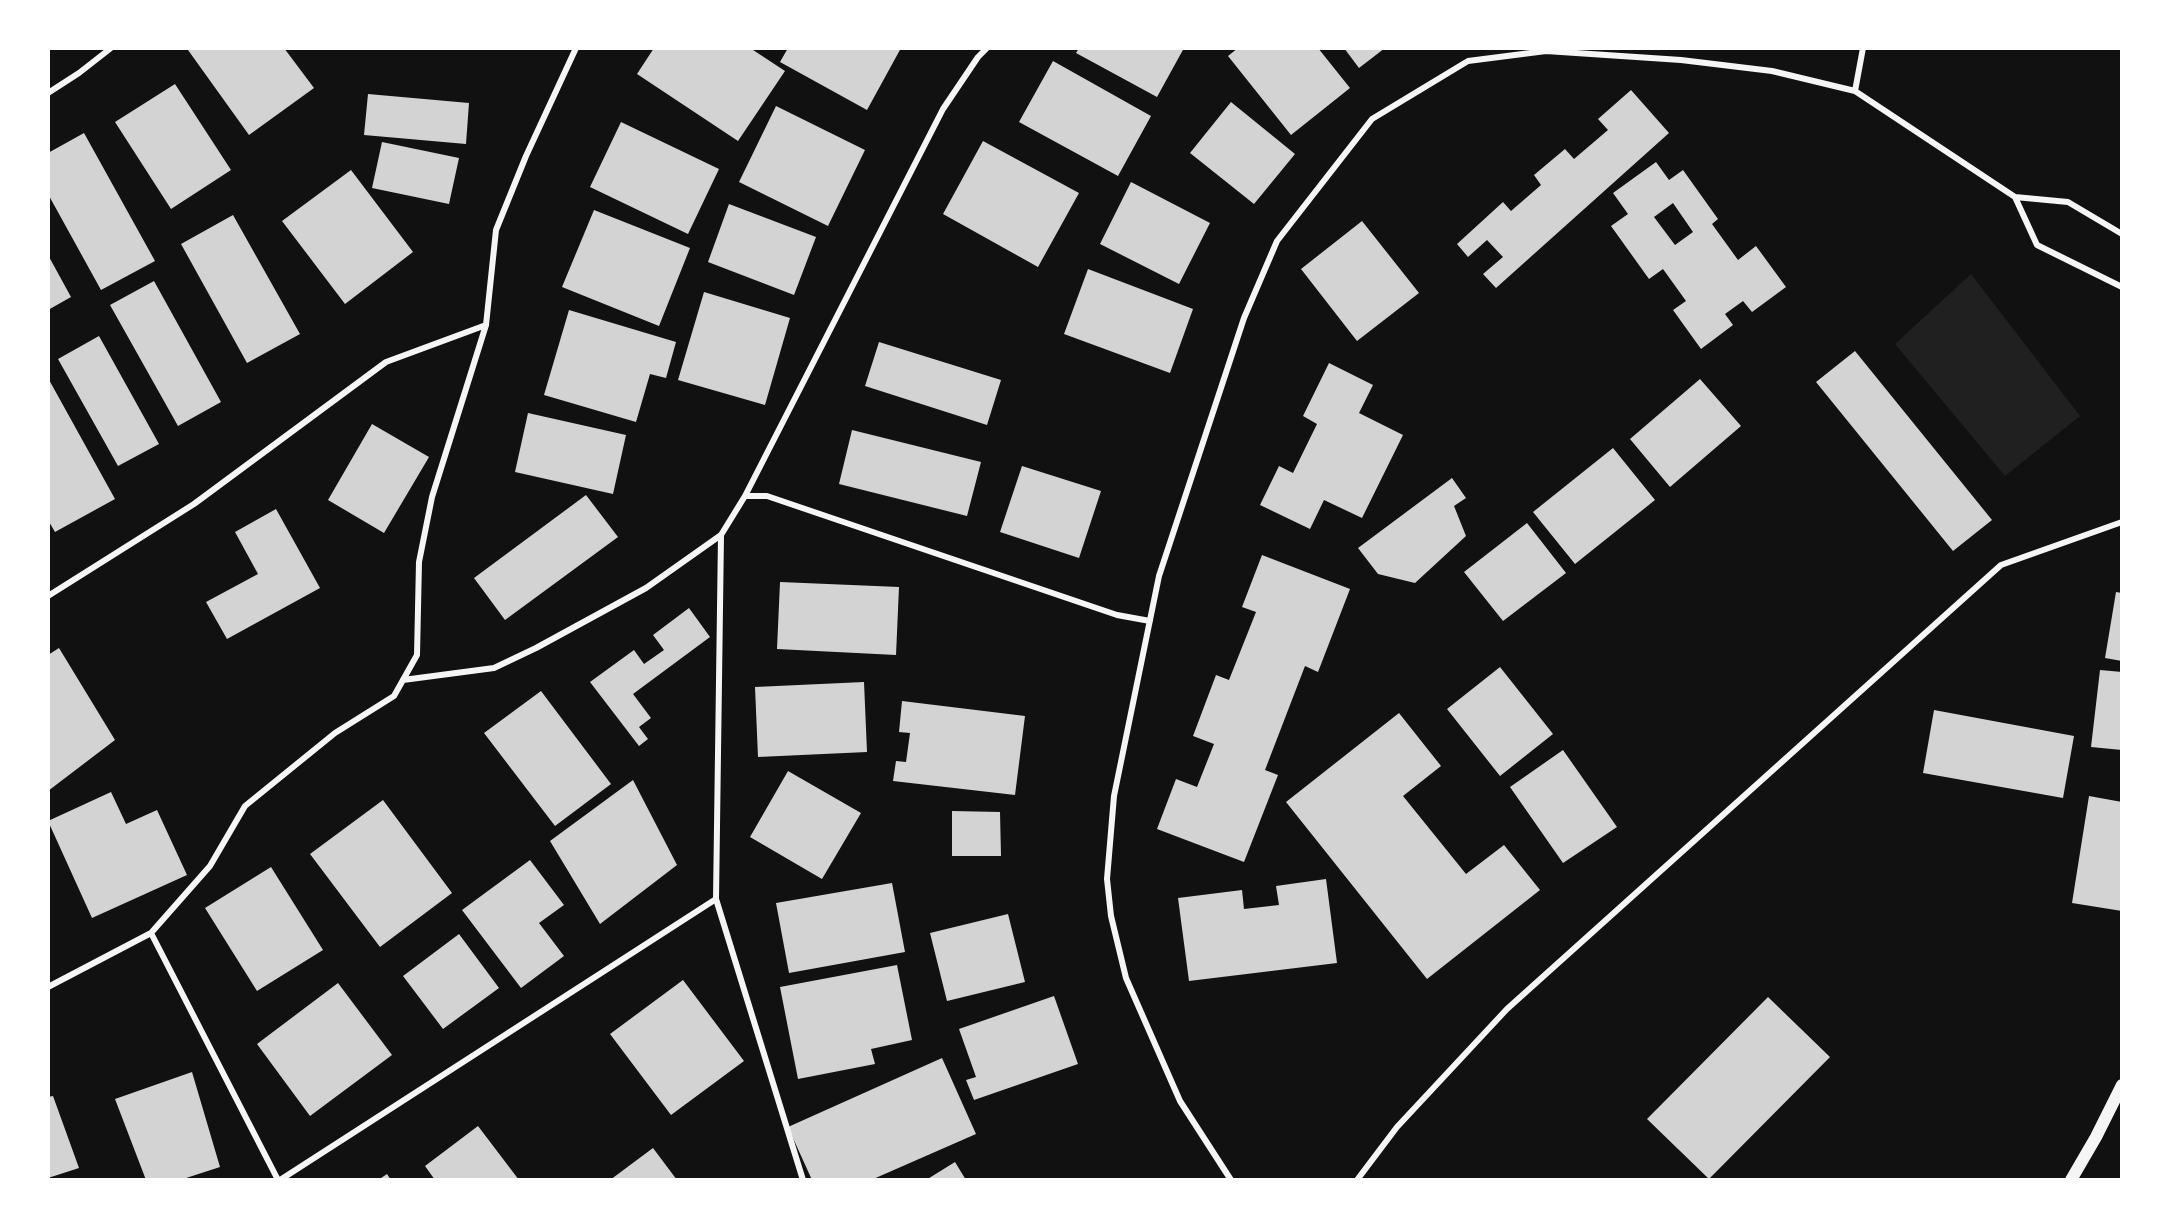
<!DOCTYPE html>
<style>
body{margin:0}
#map{position:relative;width:2170px;height:1228px;overflow:hidden;background:#111;font-family:"IBM Plex Sans",sans-serif}
canvas{display:block}
.frame{position:absolute;inset:0;border:50px solid #fff;pointer-events:none}
</style>
<div id="map">
<canvas width="2170" height="1228"></canvas>
<div class="frame"></div>
</div>
<script>
const ctx = document.querySelector('canvas').getContext('2d');
ctx.lineJoin = 'round';
function fill(path, color) {
  ctx.fillStyle = color;
  ctx.fill(path, 'evenodd');
}
function shape(rows) {
  const path = new Path2D();
  for (const r of rows) {
    path.moveTo(r[0], r[1]);
    for (let i = 2; i < r.length; i += 2) path.lineTo(r[i], r[i + 1]);
  }
  return path;
}
function stroke(path, color, width, dash) {
  ctx.strokeStyle = color;
  ctx.lineWidth = width;
  ctx.lineCap = dash ? 'butt' : 'round';
  ctx.setLineDash(dash || []);
  ctx.stroke(path);
}
const green = shape([
 [1971,274,2080,416,2005,476,1895,344]
]);
const building = shape([
 [191,48,284,48,314,88,249,135,188,50],
 [654,48,750,48,785,71,738,141,637,74],
 [788,48,901,48,867,110,780,62],
 [1079,48,1184,48,1157,97,1076,53],
 [1238,48,1318,48,1350,88,1291,135,1228,56],
 [1344,48,1385,48,1359,68],
 [1053,61,1151,116,1118,176,1019,122],
 [175,84,231,170,171,209,115,122],
 [1631,90,1669,133,1496,288,1483,274,1503,257,1487,240,1468,257,1457,244,1503,202,1511,211,1541,185,1534,175,1565,149,1574,159,1608,130,1598,119],
 [368,94,469,103,466,144,364,135],
 [1231,102,1295,154,1254,204,1190,153],
 [776,106,865,150,828,226,739,182],
 [621,122,719,169,688,234,590,187],
 [84,133,155,261,101,290,48,194,48,153],
 [983,141,1079,193,1038,267,943,214],
 [382,142,459,158,449,204,372,188],
 [1656,162,1669,180,1683,170,1718,219,1712,224,1738,260,1756,246,1786,287,1752,312,1743,301,1725,314,1733,325,1701,349,1673,310,1686,301,1663,269,1649,279,1611,226,1628,214,1613,193],
 [1673,203,1693,232,1675,245,1654,217],
 [351,170,413,252,345,304,282,221],
 [1131,182,1210,223,1179,284,1100,244],
 [729,204,816,237,794,295,708,262],
 [594,210,690,248,659,326,562,287],
 [233,215,300,334,247,363,181,244],
 [1362,221,1419,293,1357,341,1301,269],
 [48,255,71,297,48,310],
 [1088,269,1193,309,1170,373,1064,334],
 [154,281,221,402,178,426,110,305],
 [704,292,790,318,765,405,678,380],
 [569,310,676,342,666,378,650,374,636,422,544,395],
 [99,336,159,444,118,466,58,359],
 [879,342,1001,380,987,425,865,386],
 [1855,351,1992,520,1953,551,1816,382],
 [1329,363,1373,385,1359,413,1403,435,1362,518,1324,500,1310,529,1260,505,1279,466,1293,473,1317,424,1303,416],
 [48,378,115,499,55,532,48,520],
 [1700,379,1741,426,1670,487,1630,439],
 [528,413,626,435,613,494,515,472],
 [372,424,429,457,384,533,328,500],
 [852,430,981,462,967,516,839,484],
 [1613,448,1655,500,1575,564,1533,512],
 [1022,466,1101,491,1079,558,1000,532],
 [1452,478,1466,498,1454,506,1466,536,1415,583,1378,574,1358,548],
 [586,495,618,537,505,620,474,578],
 [276,509,320,588,227,639,206,602,258,574,235,532],
 [1527,523,1566,573,1503,621,1464,572],
 [1262,555,1350,589,1318,672,1305,666,1265,770,1278,775,1244,862,1157,829,1176,779,1197,787,1214,744,1193,736,1216,675,1229,680,1256,612,1242,607],
 [780,582,899,587,896,655,777,649],
 [2116,592,2122,593,2122,661,2105,658],
 [689,608,710,637,633,694,651,718,639,727,648,739,639,746,590,682,634,650,644,664,664,650,653,635],
 [59,648,115,740,48,791,48,655],
 [1500,667,1553,734,1500,776,1447,709],
 [2100,670,2122,672,2122,750,2091,747],
 [864,682,867,752,758,757,755,687],
 [541,691,611,784,555,826,484,733],
 [902,701,1025,716,1015,795,893,781,896,761,906,762,910,733,899,732],
 [1934,710,2074,736,2063,798,1923,773],
 [1399,713,1441,766,1403,796,1466,874,1504,845,1540,890,1427,979,1286,802],
 [1563,750,1617,827,1563,863,1510,787],
 [788,771,861,813,822,879,750,837],
 [633,780,677,865,600,924,550,841],
 [111,792,126,824,157,810,187,875,92,918,48,821],
 [2089,796,2122,802,2122,911,2072,903],
 [383,800,452,893,380,947,310,854],
 [952,811,1000,812,1001,856,952,856],
 [530,860,564,905,539,923,564,956,521,988,462,910],
 [271,867,323,950,257,991,205,908],
 [1326,879,1337,963,1189,981,1178,898,1242,890,1244,909,1279,905,1276,886],
 [892,883,905,952,789,973,776,903],
 [1008,914,1025,982,947,1001,930,933],
 [459,934,499,988,443,1029,403,976],
 [897,965,912,1040,871,1049,875,1064,798,1079,780,987],
 [683,980,744,1061,671,1115,610,1034],
 [338,983,392,1055,310,1116,257,1044],
 [1054,996,1078,1064,974,1100,966,1080,976,1077,959,1029],
 [1768,997,1830,1057,1709,1179,1647,1119],
 [942,1058,976,1134,871,1180,812,1180,788,1127],
 [192,1072,220,1167,180,1180,146,1180,115,1099],
 [53,1096,79,1168,48,1178,48,1097],
 [478,1126,519,1180,435,1180,425,1166],
 [653,1148,677,1180,610,1180],
 [955,1162,966,1180,926,1180],
 [387,1174,391,1180,378,1180]
]);
const minor = shape([
 [1855,91,1863,48],
 [48,93,79,73,111,48],
 [2122,234,2068,202,2015,197,2037,245,2122,287],
 [745,496,943,109,978,57,987,48],
 [721,535,716,899,803,1180],
 [48,596,194,504,386,362,486,325],
 [403,680,494,668,536,648,646,588,721,535,745,496,767,496,1117,615,1150,621],
 [151,933,278,1180],
 [48,987,151,933,210,866,245,806,335,733,394,696,417,655,419,562,432,497,486,325,496,230,526,156,576,48],
 [280,1180,716,899],
 [1231,1180,1180,1101,1126,978,1111,916,1107,879,1114,796,1159,576,1244,318,1277,241,1372,119,1468,61,1546,51,1681,60,1772,71,1855,91,2015,197],
 [1357,1180,1397,1127,1507,1009,2001,565,2122,522]
]);
const secondary = shape([
 [2071,1180,2096,1137,2122,1085]
]);
fill(green, '#202020');
fill(building, '#d3d3d3');
stroke(minor, '#f5f5f5', 6);
stroke(secondary, '#f5f5f5', 12);
</script>
